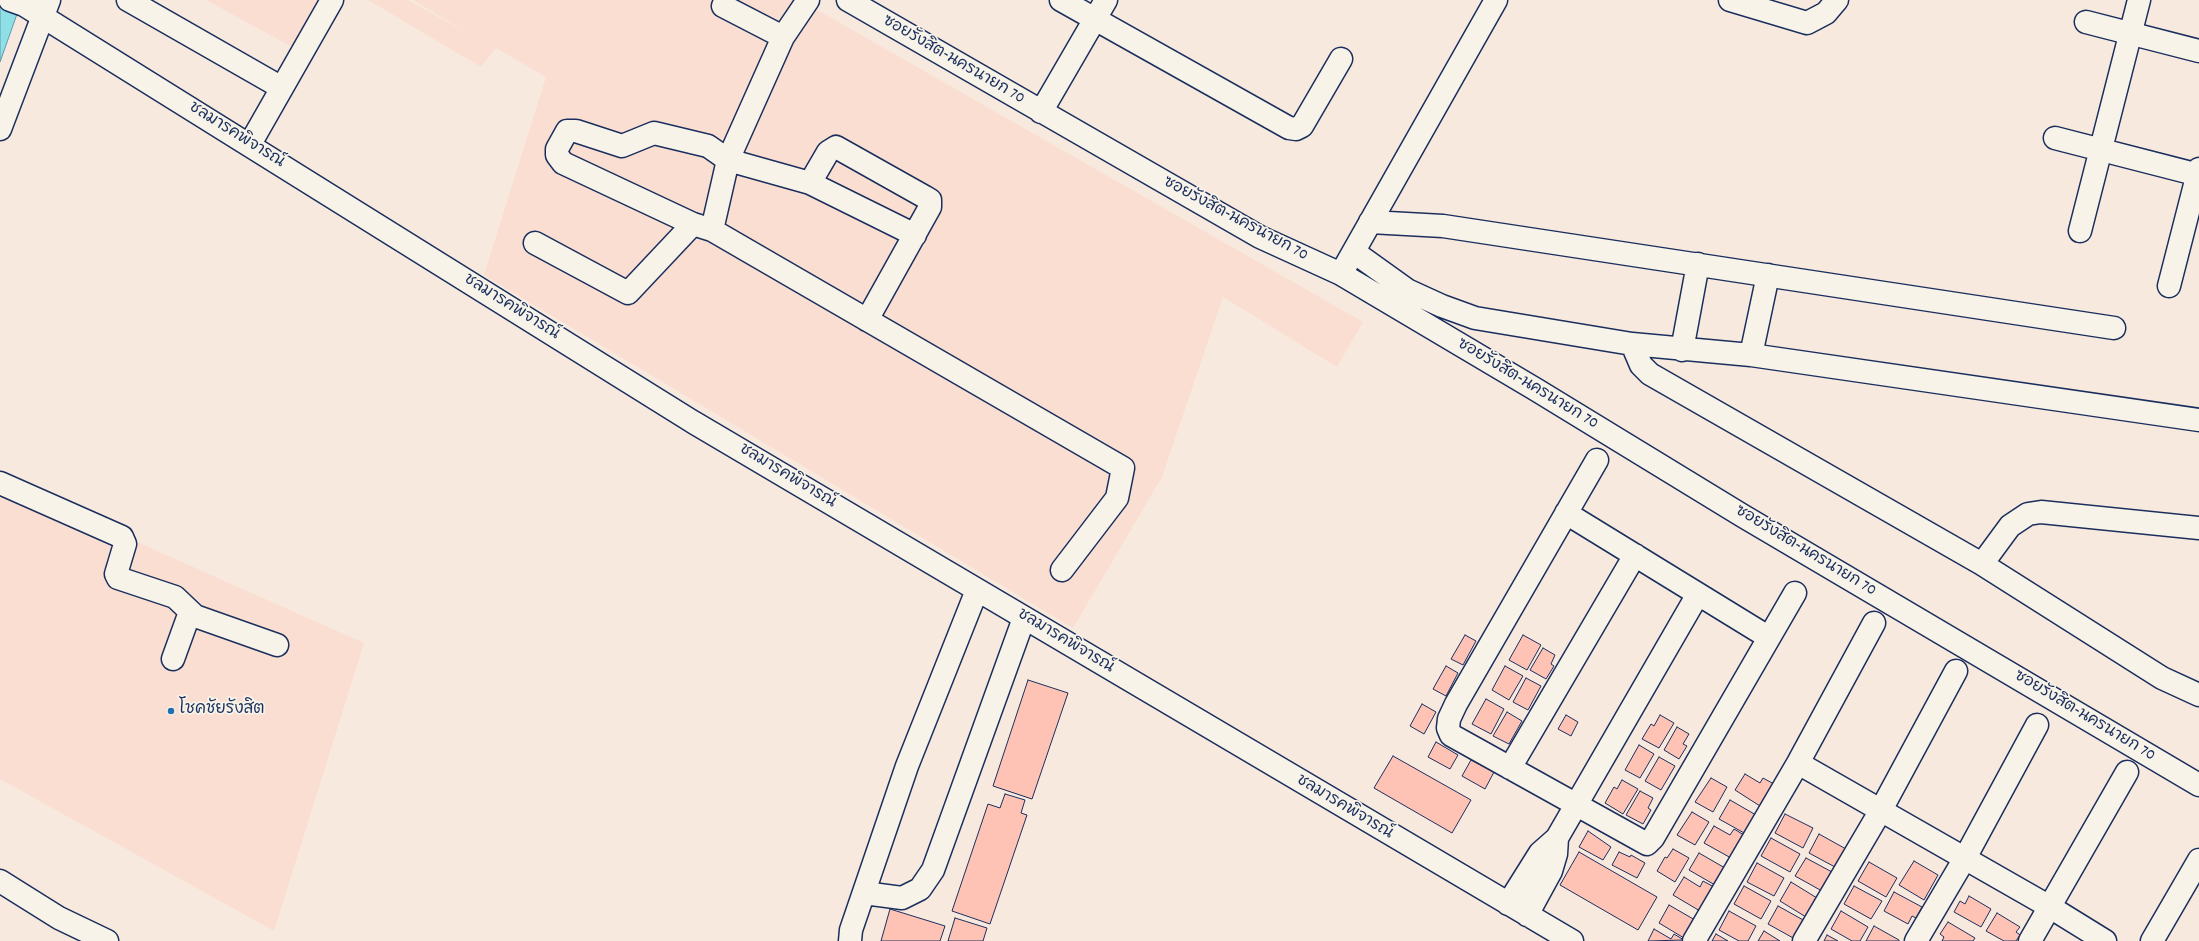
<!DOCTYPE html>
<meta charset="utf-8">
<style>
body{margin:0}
canvas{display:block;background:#f8e9de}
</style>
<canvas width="2199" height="941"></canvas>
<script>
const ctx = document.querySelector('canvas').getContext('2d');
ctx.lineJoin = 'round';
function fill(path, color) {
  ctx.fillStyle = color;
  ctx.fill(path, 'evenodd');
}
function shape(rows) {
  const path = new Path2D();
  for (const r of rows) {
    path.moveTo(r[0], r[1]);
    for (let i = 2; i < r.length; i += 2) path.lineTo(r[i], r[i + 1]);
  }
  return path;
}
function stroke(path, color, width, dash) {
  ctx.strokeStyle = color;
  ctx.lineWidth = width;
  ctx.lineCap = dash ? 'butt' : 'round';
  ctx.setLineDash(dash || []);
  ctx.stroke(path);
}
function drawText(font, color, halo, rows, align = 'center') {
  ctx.font = font + ' Dekko,"Playpen Sans Thai",sans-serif';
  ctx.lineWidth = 3.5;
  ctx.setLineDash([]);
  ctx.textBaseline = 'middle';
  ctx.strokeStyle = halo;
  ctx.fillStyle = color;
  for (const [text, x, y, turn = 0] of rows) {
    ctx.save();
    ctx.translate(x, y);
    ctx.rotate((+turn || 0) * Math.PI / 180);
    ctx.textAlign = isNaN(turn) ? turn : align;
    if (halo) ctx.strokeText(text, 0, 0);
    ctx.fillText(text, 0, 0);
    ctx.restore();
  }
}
const built = shape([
 [206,0,320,0,292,47],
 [368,0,408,0,473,36,413,0,800,0,1363,322,1337,367,1223,297,1162,477,1073,628,484,275,546,77,496,48,481,67],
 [0,481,364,643,274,931,0,779]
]);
const water = shape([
 [0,0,22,0,0,62,0,0]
]);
const building = shape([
 [1465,635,1476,641,1463,665,1451,659,1465,635],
 [1523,635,1541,645,1527,670,1509,660,1523,635],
 [1543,648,1555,655,1551,664,1554,666,1546,679,1530,670,1543,648],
 [1446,666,1458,673,1446,696,1433,689,1446,666],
 [1505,666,1523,676,1509,700,1492,690,1505,666],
 [1526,678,1541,686,1528,710,1513,702,1526,678],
 [1028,680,1068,693,1032,799,993,786,1028,680],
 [1486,699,1504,709,1491,734,1472,724,1486,699],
 [1422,704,1436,712,1424,734,1410,726,1422,704],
 [1507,712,1522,721,1509,744,1493,736,1507,712],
 [1566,715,1578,722,1571,736,1558,729,1566,715],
 [1660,715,1674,723,1659,748,1642,739,1651,724,1654,726,1660,715],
 [1677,727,1689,734,1683,744,1687,746,1679,759,1664,750,1677,727],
 [1436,742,1458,755,1450,769,1428,757,1436,742],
 [1639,745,1654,754,1640,778,1625,770,1639,745],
 [1393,756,1471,800,1452,833,1374,788,1393,756],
 [1659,757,1675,766,1661,790,1645,781,1659,757],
 [1471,760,1494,772,1485,789,1462,776,1471,760],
 [1745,774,1760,783,1763,778,1774,784,1760,806,1735,790,1745,774],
 [1711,778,1727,787,1713,812,1695,802,1711,778],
 [1622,780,1638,789,1623,814,1605,803,1614,787,1617,789,1622,780],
 [1640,791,1653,798,1648,808,1651,810,1643,824,1626,815,1640,791],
 [1005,794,1025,800,1021,813,1027,815,990,924,952,911,988,804,1000,808,1005,794],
 [1730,800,1756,815,1746,834,1719,819,1730,800],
 [1692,812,1709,822,1695,845,1677,835,1692,812],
 [1785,814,1813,828,1803,848,1775,833,1785,814],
 [1714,826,1730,835,1734,829,1744,835,1731,858,1704,843,1714,826],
 [1588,831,1611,847,1603,860,1579,847,1588,831],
 [1819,834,1846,849,1835,867,1809,853,1819,834],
 [1771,838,1800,854,1790,872,1761,856,1771,838],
 [1673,849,1689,858,1675,882,1657,871,1665,857,1667,858,1673,849],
 [1579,852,1657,897,1638,930,1560,885,1579,852],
 [1619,852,1630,857,1631,855,1645,863,1637,878,1612,865,1619,852],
 [1699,853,1725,868,1715,885,1689,870,1699,853],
 [1806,858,1832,872,1822,891,1795,876,1806,858],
 [1914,861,1938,875,1924,900,1899,885,1914,861],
 [1869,862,1897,878,1886,897,1858,881,1869,862],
 [1757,863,1784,878,1774,896,1747,882,1757,863],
 [1684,877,1700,887,1703,881,1714,887,1700,911,1673,895,1684,877],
 [1791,882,1817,898,1806,917,1780,901,1791,882],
 [1744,886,1771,901,1761,919,1734,904,1744,886],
 [1854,886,1882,901,1871,919,1844,904,1854,886],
 [1894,892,1922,907,1916,918,1912,916,1908,924,1884,911,1894,892],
 [1969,896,1991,909,1981,927,1954,912,1960,901,1965,904,1969,896],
 [1669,905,1695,920,1684,938,1659,923,1669,905],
 [1778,906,1805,921,1795,939,1768,924,1778,906],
 [890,909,945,926,940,941,881,941,890,909],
 [1729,911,1756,926,1748,941,1739,941,1719,930,1729,911],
 [1841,911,1868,927,1860,941,1852,941,1831,929,1841,911],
 [1997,913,2020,927,2016,932,2020,935,2016,941,2004,941,1986,931,1997,913],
 [955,918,987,928,983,941,948,941,955,918],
 [1948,922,1975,938,1973,941,1942,941,1944,937,1940,934,1948,922],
 [1874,926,1899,940,1899,941,1866,941,1874,926],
 [1654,929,1671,939,1674,934,1684,940,1648,941,1654,929],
 [1764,931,1780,941,1758,941,1764,931],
 [1716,934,1728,941,1712,941,1716,934],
 [1827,935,1838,941,1824,941,1827,935]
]);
const minor = shape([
 [10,0,24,5,693,422,1572,941],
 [128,0,282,88],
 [848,0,1260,237,1341,274,1535,389,1743,516,2199,785],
 [1061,0,1289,128,1296,129,1302,126,1341,59],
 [1730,0,1807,23,1826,13,1837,0],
 [723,6,783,37],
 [2086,22,2199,51],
 [1041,112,1106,0],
 [0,129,49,0],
 [2055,138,2199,175],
 [250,144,332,0],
 [810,183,915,235],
 [1370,222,1443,226,2114,328],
 [693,224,563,163,557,155,557,149,567,131,576,131,622,146,654,133,708,146,728,160,810,183,828,152,836,147,925,197,930,200,930,207,867,320],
 [712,230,1123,468,1117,498,1062,570],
 [2080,231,2139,0],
 [535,243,628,293,693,224,712,230,728,160,783,37,808,0],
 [1354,252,1407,290,1442,306,1475,318,1632,344,1751,355,2199,420],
 [1346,265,1496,0],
 [2169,286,2199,169],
 [1632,344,1641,365,1650,374,1982,564,2162,678,2199,695],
 [1682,350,1698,264],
 [1751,355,1768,275],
 [1597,460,1456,704,1449,719,1448,728,1451,735,1647,844,1653,838,1795,593],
 [0,483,122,537,125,544,116,574,118,578,175,597,195,616,277,645],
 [1566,513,1768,637],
 [1982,564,2010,526,2028,514,2041,512,2199,528],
 [173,659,190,612],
 [1798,763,2050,907,2105,941],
 [1510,768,1635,555],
 [0,881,59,918,107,941],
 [864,893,902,898,920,889,933,870,1024,618],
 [1508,904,1540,853,1557,838,1698,594],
 [1527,915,1551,871,1556,854,1557,838],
 [850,941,851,930,907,766,977,590],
 [1694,941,1798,763,1874,623],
 [1804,941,1881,810,1956,671],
 [1916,941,1965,858,2037,725],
 [2030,941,2127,772],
 [2152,941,2199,860]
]);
const markers = [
 [171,711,4,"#1f6fb2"]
];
const streetNames = [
 ["ซอยรังสิต-นครนายก 70",953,61,30],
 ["ชลมารคพิจารณ์",236,136,32],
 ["ซอยรังสิต-นครนายก 70",1235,220,28],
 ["ชลมารคพิจารณ์",511,308,32],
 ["ซอยรังสิต-นครนายก 70",1527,385,31],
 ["ชลมารคพิจารณ์",787,477,31],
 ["ซอยรังสิต-นครนายก 70",1805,552,31],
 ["ชลมารคพิจารณ์",1065,642,31],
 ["ซอยรังสิต-นครนายก 70",2084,717,31],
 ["ชลมารคพิจารณ์",1344,808,31]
];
const poiNames = [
 ["โชคชัยรังสิต",179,711]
];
fill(built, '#faded2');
fill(water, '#8edfe6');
stroke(water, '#6099b0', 1);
fill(building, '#fec3b5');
stroke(building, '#1b2f5e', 1);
stroke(minor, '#1b2f5e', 25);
stroke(minor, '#f7f3e8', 22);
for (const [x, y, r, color] of markers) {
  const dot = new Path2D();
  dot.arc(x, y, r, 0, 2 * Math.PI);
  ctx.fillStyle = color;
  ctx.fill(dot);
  stroke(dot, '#f7f3e8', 1.5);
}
drawText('16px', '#1b2f5e', '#f7f3e8', streetNames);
drawText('16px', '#1b2f5e', '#f7f3e8', poiNames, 'left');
</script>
